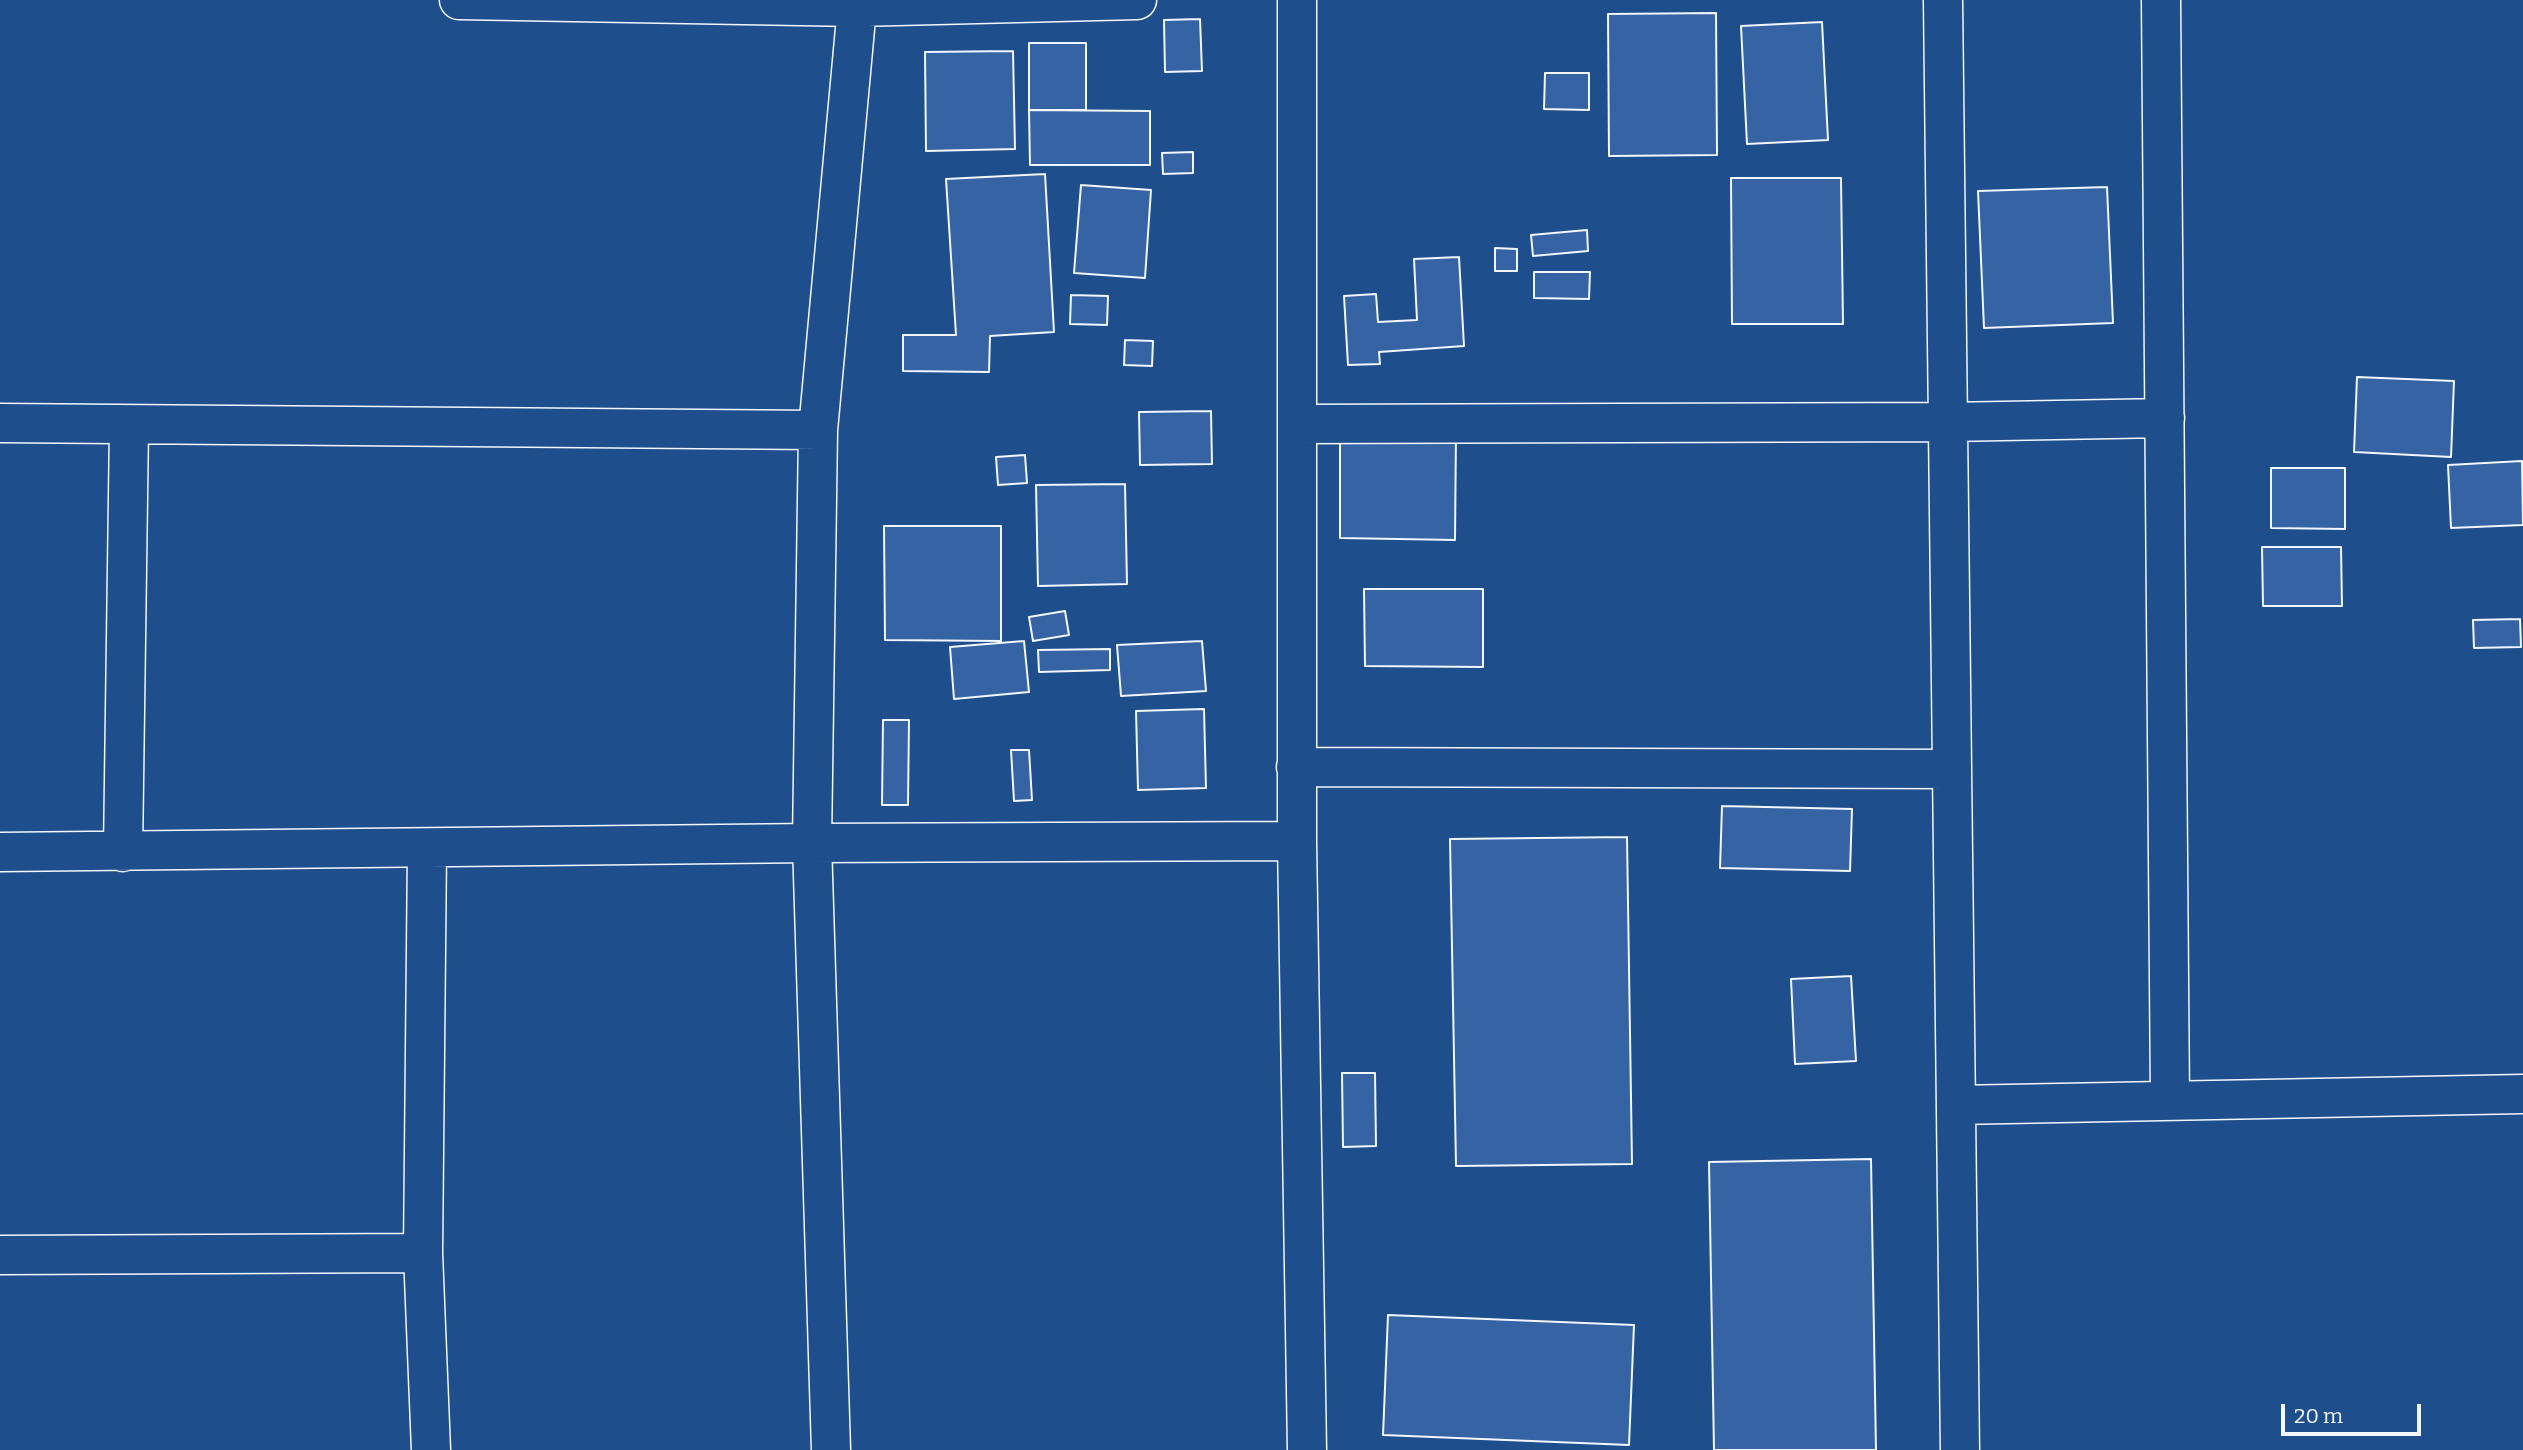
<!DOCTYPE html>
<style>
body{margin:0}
#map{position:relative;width:2523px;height:1450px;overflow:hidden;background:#1f4e8c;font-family:Bitter,serif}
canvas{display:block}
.scale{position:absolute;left:2281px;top:1404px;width:140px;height:32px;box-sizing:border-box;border:4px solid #f2f6ff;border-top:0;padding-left:9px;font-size:21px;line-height:24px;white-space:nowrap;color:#f2f6ff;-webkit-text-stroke:5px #1f4e8c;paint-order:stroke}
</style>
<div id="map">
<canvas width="2523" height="1450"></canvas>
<div class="scale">20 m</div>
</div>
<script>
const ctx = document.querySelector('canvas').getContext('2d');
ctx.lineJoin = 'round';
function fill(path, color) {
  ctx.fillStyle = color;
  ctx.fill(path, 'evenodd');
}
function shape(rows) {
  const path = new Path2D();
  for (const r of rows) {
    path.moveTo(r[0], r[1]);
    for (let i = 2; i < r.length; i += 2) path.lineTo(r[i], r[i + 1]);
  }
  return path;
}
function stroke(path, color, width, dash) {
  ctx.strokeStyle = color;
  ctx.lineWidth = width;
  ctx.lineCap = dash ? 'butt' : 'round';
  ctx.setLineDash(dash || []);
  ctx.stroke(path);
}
const building = shape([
 [1716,13,1717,155,1609,156,1608,14,1716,13],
 [1200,19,1202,71,1165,72,1164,20,1200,19],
 [1822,22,1828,140,1747,144,1741,26,1822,22],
 [1029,43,1086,43,1086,110,1029,110,1029,43],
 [1013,51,1015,149,926,151,925,52,1013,51],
 [1545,73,1589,73,1589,110,1544,109,1545,73],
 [1029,110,1150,111,1150,165,1030,165,1029,110],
 [1193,152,1193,173,1163,174,1162,153,1193,152],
 [1045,174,1054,332,990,336,989,372,903,371,903,335,956,335,946,179,1045,174],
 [1731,178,1841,178,1843,324,1732,324,1731,178],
 [1081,185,1151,190,1145,278,1074,273,1081,185],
 [2107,187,2113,323,1984,328,1978,191,2107,187],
 [1587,230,1588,251,1533,256,1531,235,1587,230],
 [1495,248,1517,249,1517,271,1495,271,1495,248],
 [1459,257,1464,346,1379,352,1380,364,1348,365,1344,296,1376,294,1378,322,1417,320,1414,259,1459,257],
 [1534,272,1590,272,1589,299,1534,298,1534,272],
 [1071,295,1108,296,1107,325,1070,324,1071,295],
 [1125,340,1153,341,1152,366,1124,365,1125,340],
 [2357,377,2454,381,2451,457,2354,452,2357,377],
 [1211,411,1212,464,1140,465,1139,412,1211,411],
 [1340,428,1456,430,1455,540,1340,538,1340,428],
 [1025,455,1027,483,998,485,996,457,1025,455],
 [2522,461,2523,525,2451,528,2448,465,2522,461],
 [2271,468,2345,468,2345,529,2271,528,2271,468],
 [1125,484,1127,584,1038,586,1036,485,1125,484],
 [884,526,1001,526,1001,641,885,640,884,526],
 [2262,547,2341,547,2342,606,2263,606,2262,547],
 [1364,589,1483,589,1483,667,1365,666,1364,589],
 [1065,611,1069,635,1033,641,1029,617,1065,611],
 [2520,619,2521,647,2474,648,2473,620,2520,619],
 [1024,641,1029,692,954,699,950,647,1024,641],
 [1202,641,1206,691,1121,696,1117,645,1202,641],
 [1110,649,1110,670,1039,672,1038,650,1110,649],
 [1204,709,1206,788,1138,790,1136,711,1204,709],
 [883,720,909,720,908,805,882,805,883,720],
 [1011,750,1029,750,1032,800,1014,801,1011,750],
 [1722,806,1852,809,1850,871,1720,868,1722,806],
 [1627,837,1632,1164,1456,1166,1450,839,1627,837],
 [1851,976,1856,1061,1795,1064,1791,979,1851,976],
 [1342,1073,1375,1073,1376,1146,1343,1147,1342,1073],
 [1871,1159,1876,1450,1714,1450,1709,1162,1871,1159],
 [1388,1315,1634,1325,1629,1445,1383,1435,1388,1315]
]);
const minor = shape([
 [459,0,857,7,1137,0],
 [1297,0,1297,841,1307,1450],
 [1943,0,1960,1450],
 [2161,0,2170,1100],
 [0,423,818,430],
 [1297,424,1948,422,2165,418],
 [1296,767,1952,769],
 [427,848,423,1253,431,1450],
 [0,852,812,843,1297,841],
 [123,852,129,426],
 [1956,1105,2523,1094],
 [0,1255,423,1253],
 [831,1450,812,843,818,430,857,7]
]);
fill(building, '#3563a3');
stroke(building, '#f2f6ff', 2);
stroke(minor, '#f2f6ff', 41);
stroke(minor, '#1f4e8c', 38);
</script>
